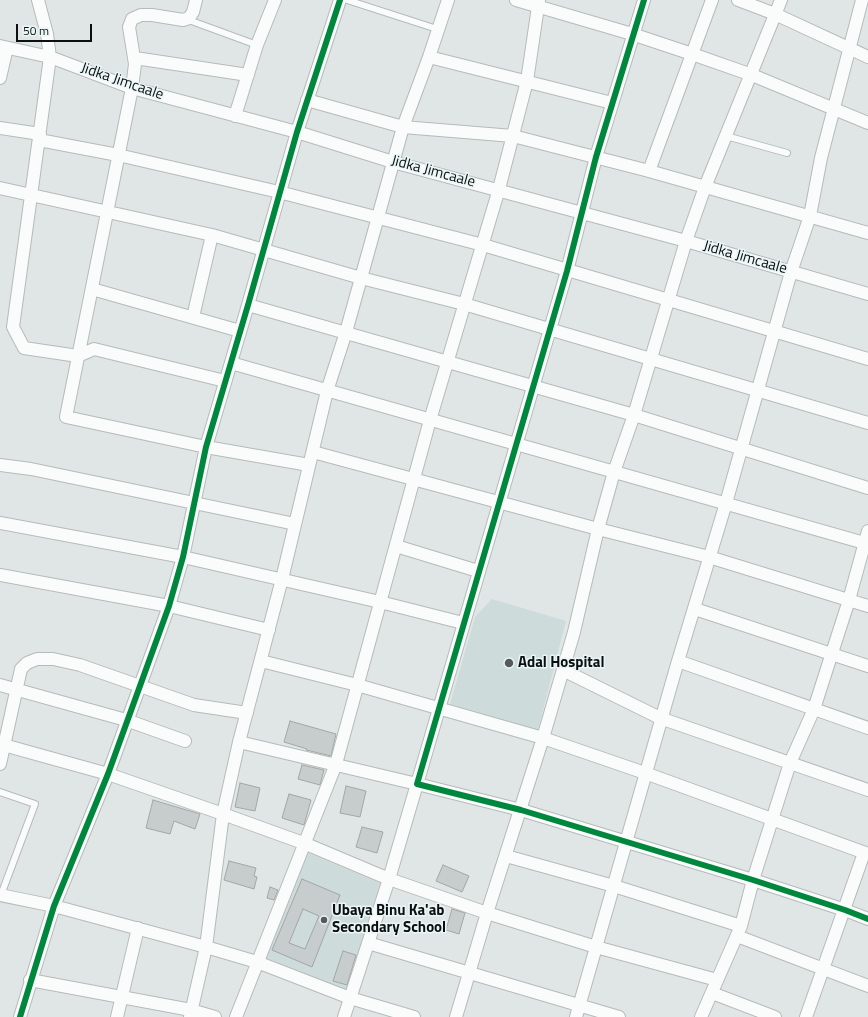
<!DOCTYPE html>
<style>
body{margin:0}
#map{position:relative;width:868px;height:1017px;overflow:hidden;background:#e0e6e6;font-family:"Titillium Web",sans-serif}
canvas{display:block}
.scale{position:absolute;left:16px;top:24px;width:76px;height:18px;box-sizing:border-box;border:2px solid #0b0f0f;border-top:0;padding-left:5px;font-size:12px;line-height:14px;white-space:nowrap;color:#0b0f0f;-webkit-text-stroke:3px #eaf6f6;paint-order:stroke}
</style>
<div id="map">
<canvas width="868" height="1017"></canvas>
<div class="scale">50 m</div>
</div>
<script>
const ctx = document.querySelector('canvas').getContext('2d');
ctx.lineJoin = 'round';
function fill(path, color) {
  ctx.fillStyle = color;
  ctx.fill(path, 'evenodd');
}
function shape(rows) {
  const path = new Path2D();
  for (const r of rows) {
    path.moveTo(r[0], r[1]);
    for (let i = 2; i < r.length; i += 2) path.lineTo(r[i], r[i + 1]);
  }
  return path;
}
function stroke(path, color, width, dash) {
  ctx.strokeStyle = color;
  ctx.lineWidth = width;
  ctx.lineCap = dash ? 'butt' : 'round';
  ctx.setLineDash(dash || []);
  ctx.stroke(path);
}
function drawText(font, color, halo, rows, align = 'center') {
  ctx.font = font + ' "Titillium Web",sans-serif';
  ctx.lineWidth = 3;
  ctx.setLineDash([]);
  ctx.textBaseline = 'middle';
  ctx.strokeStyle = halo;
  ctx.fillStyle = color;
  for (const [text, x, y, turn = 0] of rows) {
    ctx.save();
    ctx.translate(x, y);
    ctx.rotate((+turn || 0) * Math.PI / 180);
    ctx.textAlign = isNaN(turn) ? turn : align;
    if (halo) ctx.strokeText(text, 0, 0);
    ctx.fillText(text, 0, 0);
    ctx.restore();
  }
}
const built = shape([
 [492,599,566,621,538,730,450,704,475,617],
 [308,853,380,883,346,990,264,957]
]);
const building = shape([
 [290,721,336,734,331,756,306,750,307,749,284,742,290,721],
 [302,765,324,770,320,785,298,779,302,765],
 [240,783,260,788,255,811,235,807,240,783],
 [346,786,366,791,360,817,340,813,346,786],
 [289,794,311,800,304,825,282,818,289,794],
 [153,800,200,814,195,829,174,821,170,834,146,828,153,800],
 [362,827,383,832,377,853,356,847,362,827],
 [229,861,256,868,254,876,257,877,254,889,224,880,229,861],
 [443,865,469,876,462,892,436,881,443,865],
 [302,879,340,895,312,967,272,950,302,879],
 [303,909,319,916,305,949,289,943,303,909],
 [270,887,278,890,274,900,267,898,270,887],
 [452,909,465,913,459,934,446,930,452,909],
 [343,951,356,955,347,985,333,981,343,951]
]);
const service = shape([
 [347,0,437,29],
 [186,19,257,45],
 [726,136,787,153],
 [0,792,35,804,1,895]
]);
const minor = shape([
 [38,0,47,34,50,57,13,327,24,348,78,356,94,349,225,381],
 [196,0,193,12,189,18,183,20,152,15,141,15,132,19,129,27,135,64,132,88,66,417,206,447,309,465],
 [516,0,632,34,692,54,752,75,868,123],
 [644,0,596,157,567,271,417,784,521,810,627,842,753,880,845,910,868,919],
 [738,0,775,14,868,57],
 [862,0,821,158,810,216,791,272,726,503,678,661,868,728],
 [0,46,50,57,132,88,297,132,393,162,686,241,868,294],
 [429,57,612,103],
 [135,58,248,75],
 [0,78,7,48],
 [307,100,403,127,513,136,649,171,868,233],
 [235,116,257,45,275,0],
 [0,128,40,134],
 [39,140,118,155,279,192,483,245,868,359],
 [649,171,712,0],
 [0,188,212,235,361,278,464,304,868,423],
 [92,289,240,331],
 [248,305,634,415,868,488],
 [193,317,212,235],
 [231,363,868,544],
 [313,452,598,529,709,557,868,606],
 [0,465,31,469,295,524],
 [0,523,183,557,380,602,463,623],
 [396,546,478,571],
 [0,575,169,606,269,630],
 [695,609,868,666],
 [261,661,357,685,543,738,645,773,868,854],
 [563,670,660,718,868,790],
 [0,685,126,720,185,741],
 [239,742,417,784,389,879,344,1017],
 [0,744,108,774,223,814,306,844,389,879,487,913,596,947,717,980],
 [0,764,21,669,27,663,37,659,53,659,80,665,194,705,247,713],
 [506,856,614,886,741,926],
 [0,895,54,906,206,947,257,962,350,998,414,1017],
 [737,936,868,986],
 [368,943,619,1017],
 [30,980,191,1010,215,1017],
 [712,993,775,1017],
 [20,1017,54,906,108,774,169,606,183,557,206,447,248,305,297,132,340,0],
 [117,1017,138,928],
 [190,1017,206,947,223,814,239,742,282,579,327,391,346,332,403,127,429,57,448,0],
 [236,1017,336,764,430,420,499,189,527,81,539,0],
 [456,1017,487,913,543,738,574,632,598,529,614,472,634,415,686,241,705,187,781,0],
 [576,1017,678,661],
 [701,1017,741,926,753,880,790,763,814,709,849,600,868,531],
 [806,1017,864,853]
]);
const cycleway = shape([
 [644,0,596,157,567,271,417,784,521,810,627,842,753,880,845,910,868,919],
 [20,1017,54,906,108,774,169,606,183,557,206,447,248,305,297,132,340,0]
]);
const markers = [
 [509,663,5,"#565a5a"],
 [324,920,4,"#565a5a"]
];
const streetNames = [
 ["Jidka Jimcaale",122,82,19],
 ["Jidka Jimcaale",433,172,15],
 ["Jidka Jimcaale",745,258,16]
];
const poiNames = [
 ["Adal Hospital",518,663],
 ["Ubaya Binu Ka'ab",332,911],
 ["Secondary School",332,928]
];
fill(built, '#cedbdb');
fill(building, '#c7cccc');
stroke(building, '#a2a6a6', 1);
stroke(service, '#b6baba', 8);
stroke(minor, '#b6baba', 14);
stroke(service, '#fafbfb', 6);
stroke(minor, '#fafbfb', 12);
stroke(cycleway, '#00873e', 6);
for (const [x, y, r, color] of markers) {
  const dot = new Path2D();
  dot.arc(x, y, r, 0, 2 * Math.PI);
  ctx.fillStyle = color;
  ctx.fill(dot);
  stroke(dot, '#eaf6f6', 1.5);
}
drawText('15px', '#0b0f0f', '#eaf6f6', streetNames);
drawText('bold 15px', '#0b0f0f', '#eaf6f6', poiNames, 'left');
</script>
